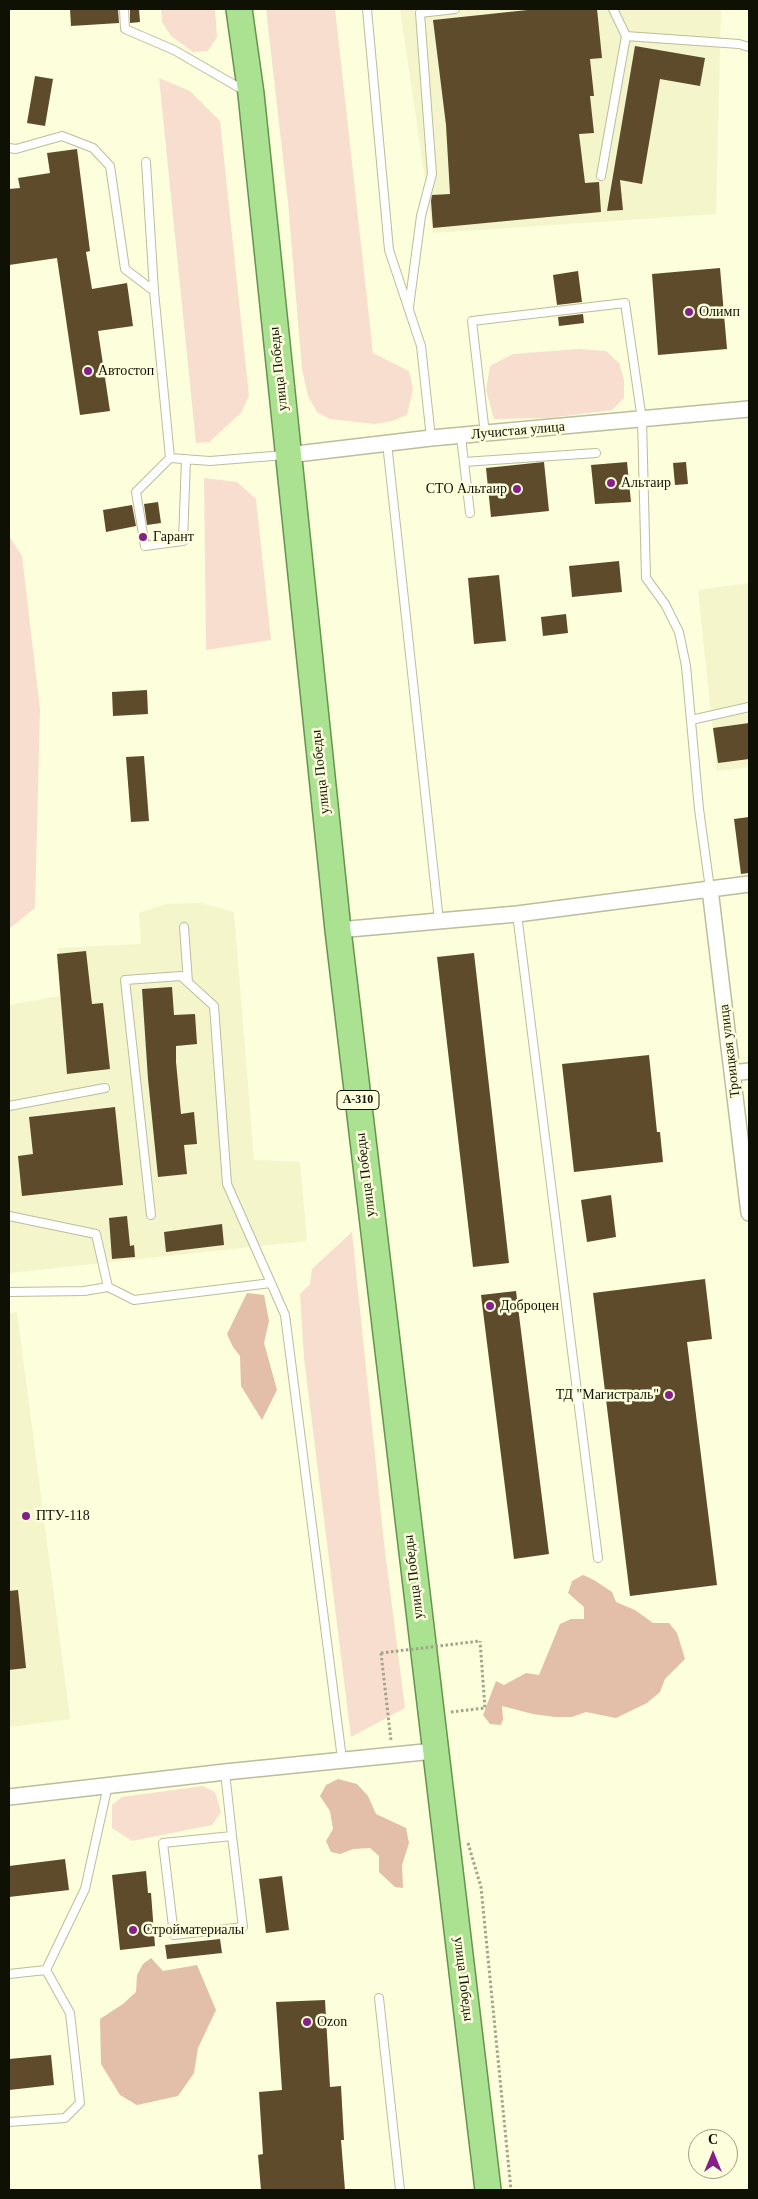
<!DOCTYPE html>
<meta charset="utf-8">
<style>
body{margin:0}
#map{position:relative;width:758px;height:2199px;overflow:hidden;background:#fdfedb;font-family:Georgia,serif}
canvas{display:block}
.frame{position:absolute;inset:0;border:10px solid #101105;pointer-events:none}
.north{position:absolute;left:688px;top:2129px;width:50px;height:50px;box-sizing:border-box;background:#fdfedb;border:1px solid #9e9f85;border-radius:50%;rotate:0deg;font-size:14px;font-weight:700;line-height:20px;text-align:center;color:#101105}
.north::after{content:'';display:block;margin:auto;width:18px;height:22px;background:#861f87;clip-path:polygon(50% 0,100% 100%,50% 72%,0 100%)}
</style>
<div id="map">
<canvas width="758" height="2199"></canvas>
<div class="frame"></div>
<div class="north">С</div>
</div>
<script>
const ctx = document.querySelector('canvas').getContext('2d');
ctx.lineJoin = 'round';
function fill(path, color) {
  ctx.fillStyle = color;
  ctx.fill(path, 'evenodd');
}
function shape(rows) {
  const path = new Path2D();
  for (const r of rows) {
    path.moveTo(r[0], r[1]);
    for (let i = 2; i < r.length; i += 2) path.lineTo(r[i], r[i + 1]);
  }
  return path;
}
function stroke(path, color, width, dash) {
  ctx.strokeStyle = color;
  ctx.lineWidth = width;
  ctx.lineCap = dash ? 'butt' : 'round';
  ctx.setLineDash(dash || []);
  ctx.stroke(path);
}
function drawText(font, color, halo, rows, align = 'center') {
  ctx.font = font + ' Georgia,serif';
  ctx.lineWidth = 5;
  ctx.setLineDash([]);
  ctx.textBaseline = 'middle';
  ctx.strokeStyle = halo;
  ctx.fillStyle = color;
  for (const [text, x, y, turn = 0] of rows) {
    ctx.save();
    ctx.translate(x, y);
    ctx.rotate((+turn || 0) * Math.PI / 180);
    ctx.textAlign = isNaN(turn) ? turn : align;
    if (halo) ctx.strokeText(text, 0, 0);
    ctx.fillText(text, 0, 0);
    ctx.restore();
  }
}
const built = shape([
 [400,9,721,9,716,214,433,233],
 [749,583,749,767,717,771,698,590],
 [200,903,234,912,254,1160,300,1162,307,1241,9,1273,9,1005,60,996,58,948,141,944,139,913,165,904],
 [17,1312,70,1719,9,1727,9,1313]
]);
const green = shape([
 [161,9,215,9,217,37,208,51,193,52,171,36,162,22],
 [266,9,335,9,373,353,409,371,413,389,407,415,392,421,375,424,330,419,317,412,308,396,302,369,288,202],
 [159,78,190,91,220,121,249,396,241,413,209,442,196,443],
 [579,349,606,351,619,363,624,379,624,398,612,410,549,418,494,419,486,390,490,366,513,354],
 [204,478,237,482,256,499,271,640,206,650],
 [9,536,22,556,40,709,35,908,9,929],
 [352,1232,384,1543,405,1708,351,1737,304,1358,300,1294,310,1284,312,1269],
 [203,1786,215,1792,221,1812,212,1825,132,1841,112,1828,112,1805,122,1797]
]);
const forest = shape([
 [247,1293,264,1295,269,1321,264,1343,277,1390,262,1420,241,1386,240,1356,233,1347,227,1334],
 [583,1575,594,1580,612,1592,616,1602,635,1610,653,1623,669,1623,677,1633,685,1659,665,1679,660,1692,647,1703,616,1718,586,1712,572,1717,555,1717,533,1714,502,1706,503,1719,501,1725,490,1724,483,1715,496,1681,504,1685,526,1673,539,1675,560,1624,571,1619,584,1619,584,1607,568,1593,572,1581],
 [338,1779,357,1784,368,1796,376,1814,406,1828,409,1843,402,1865,403,1888,395,1887,379,1872,379,1856,370,1848,353,1849,340,1854,331,1852,326,1841,333,1829,330,1811,320,1796,326,1785],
 [151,1958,163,1971,197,1965,216,2010,198,2048,194,2073,178,2096,137,2105,120,2095,101,2064,100,2019,123,2004,136,1992,137,1975,143,1964]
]);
const building = shape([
 [70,9,118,9,119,23,71,26],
 [130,9,139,9,140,22,130,23],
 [537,9,597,9,602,58,590,59,594,96,590,96,594,133,579,134,585,183,599,182,601,212,433,228,431,201,432,195,450,194,446,125,433,20],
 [635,46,705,58,700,86,660,79,642,184,620,180,623,210,607,211],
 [35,76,53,79,45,126,27,123],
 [77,149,90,251,86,252,92,289,127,283,133,326,98,331,110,411,80,415,57,258,9,265,9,189,20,188,18,178,50,173,47,153],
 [720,268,727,349,658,355,652,274],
 [578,271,582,302,557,305,553,275],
 [583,314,584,323,559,326,558,317],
 [544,462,549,511,491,517,486,468],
 [627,462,631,502,595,504,591,465],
 [686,462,688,484,675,485,673,463],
 [158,502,161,523,147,525,144,504],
 [132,505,136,526,106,532,103,510],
 [619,561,622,592,572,597,569,566],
 [499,575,506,641,474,644,468,578],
 [566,614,568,633,543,636,541,617],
 [147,690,148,714,113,716,112,692],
 [749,723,749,759,718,763,713,728],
 [144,756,149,821,131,822,126,757],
 [749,817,749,873,741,874,734,819],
 [86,951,92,1004,103,1003,110,1069,67,1074,57,954],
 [474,953,509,1263,473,1267,437,957],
 [172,987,174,1015,195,1014,197,1044,176,1046,176,1062,181,1114,194,1112,197,1144,184,1145,187,1174,158,1177,148,1079,142,989],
 [649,1055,657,1132,660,1132,663,1162,574,1172,562,1064],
 [115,1107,123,1185,22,1196,18,1156,33,1154,29,1117],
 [611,1195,616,1237,587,1242,581,1200],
 [127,1216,130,1246,134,1245,135,1257,112,1259,109,1218],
 [222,1224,224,1245,166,1252,164,1232],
 [705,1279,712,1339,687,1342,717,1585,630,1596,593,1293],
 [516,1291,549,1554,514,1559,481,1295],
 [18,1590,26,1668,9,1670,9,1591],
 [65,1859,69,1890,9,1897,9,1866],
 [146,1871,148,1893,151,1893,155,1946,120,1950,112,1875],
 [282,1876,289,1930,266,1933,259,1879],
 [220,1939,222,1953,167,1959,165,1945],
 [325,2000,330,2087,341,2086,344,2140,341,2140,345,2190,261,2190,258,2155,263,2154,259,2092,282,2090,276,2002],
 [51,2055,54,2085,9,2090,9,2059]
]);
const path = shape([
 [381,1653,391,1741],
 [451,1712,485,1708,480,1641],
 [468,1843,481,1887,511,2190]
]);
const service = shape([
 [124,9,125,29,174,50,245,91],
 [367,9,389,250,421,346,431,438],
 [613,9,626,36],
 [9,148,16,149,62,136,93,148,110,166,125,269,154,291],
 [146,162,154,291,170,458,210,461,285,455],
 [601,176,626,36,739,44,749,47],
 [409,307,421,216,432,174,420,13,455,9],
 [485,434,472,321,625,303,642,420,646,578,665,604,679,632,686,666,699,809,710,889],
 [461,437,470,513],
 [387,443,439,921],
 [170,458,136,492,145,546,183,541,186,459],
 [464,462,596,453],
 [691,720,749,707],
 [517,914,598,1558],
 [184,927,188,982],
 [9,1106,105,1088],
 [151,1215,125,980,181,976,214,1006,227,1184,271,1283],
 [9,1216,96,1234,108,1287],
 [9,1292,84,1291,108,1287,134,1300,271,1283,285,1315,342,1759],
 [225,1772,232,1836,243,1927,174,1935,163,1843,232,1836],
 [9,1974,46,1970,85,1889,108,1785],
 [379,1998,400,2190],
 [9,2122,65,2118,80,2103,70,2013,46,1970]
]);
const minor = shape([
 [288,455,431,438,749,409],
 [710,889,749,1213],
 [338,930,517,914,749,884],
 [732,1073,749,1071],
 [9,1797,225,1772,434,1751]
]);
const trunk = shape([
 [239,9,251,94,338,930,488,2190]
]);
const pathBridge = shape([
 [381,1653,480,1641]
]);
const markers = [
 [689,312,5,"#861f87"],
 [88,371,5,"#861f87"],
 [611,483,5,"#861f87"],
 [517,489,5,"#861f87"],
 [143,537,5,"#861f87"],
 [490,1306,5,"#861f87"],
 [669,1395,5,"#861f87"],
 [26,1516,5,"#861f87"],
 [133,1930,5,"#861f87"],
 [307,2022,5,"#861f87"]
];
const shields = [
 [358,1100,42]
];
const shieldNames = [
 ["А-310",358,1100]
];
const poiNames = [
 ["Олимп",699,312],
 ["Автостоп",98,371],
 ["Альтаир",621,483],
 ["СТО Альтаир",507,489,"right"],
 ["Гарант",153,537],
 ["Доброцен",500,1306],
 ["ТД \"Магистраль\"",659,1395,"right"],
 ["ПТУ-118",36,1516],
 ["Стройматериалы",143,1930],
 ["Ozon",317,2022]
];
const streetNames = [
 ["улица Победы",279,369,-96],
 ["Лучистая улица",518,431,-5],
 ["улица Победы",321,772,-96],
 ["Троицкая улица",730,1051,-97],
 ["улица Победы",366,1175,-97],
 ["улица Победы",414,1577,-97],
 ["улица Победы",463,1979,83]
];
fill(built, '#f4f5ca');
fill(green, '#f8decf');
fill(forest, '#e3bea8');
fill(building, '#5d4b2c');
stroke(service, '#bcbd9c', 10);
stroke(minor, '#bcbd9c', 18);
stroke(trunk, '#66944f', 28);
stroke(path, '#a2a389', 3, [2.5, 2.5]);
stroke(service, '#fff', 8);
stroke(minor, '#fff', 15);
stroke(trunk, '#aae292', 25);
stroke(pathBridge, '#a2a389', 3, [2.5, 2.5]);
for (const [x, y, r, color] of markers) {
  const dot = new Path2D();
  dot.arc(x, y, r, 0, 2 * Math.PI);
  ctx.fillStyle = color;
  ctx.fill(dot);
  stroke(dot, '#fdfedb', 2);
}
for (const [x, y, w] of shields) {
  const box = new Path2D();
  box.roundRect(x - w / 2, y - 9.5, w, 19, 4);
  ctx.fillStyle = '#fdfedb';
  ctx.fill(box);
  stroke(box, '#101105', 1);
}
drawText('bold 12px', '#101105', null, shieldNames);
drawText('14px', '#101105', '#fdfedb', poiNames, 'left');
drawText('14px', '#101105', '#fdfedb', streetNames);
</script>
